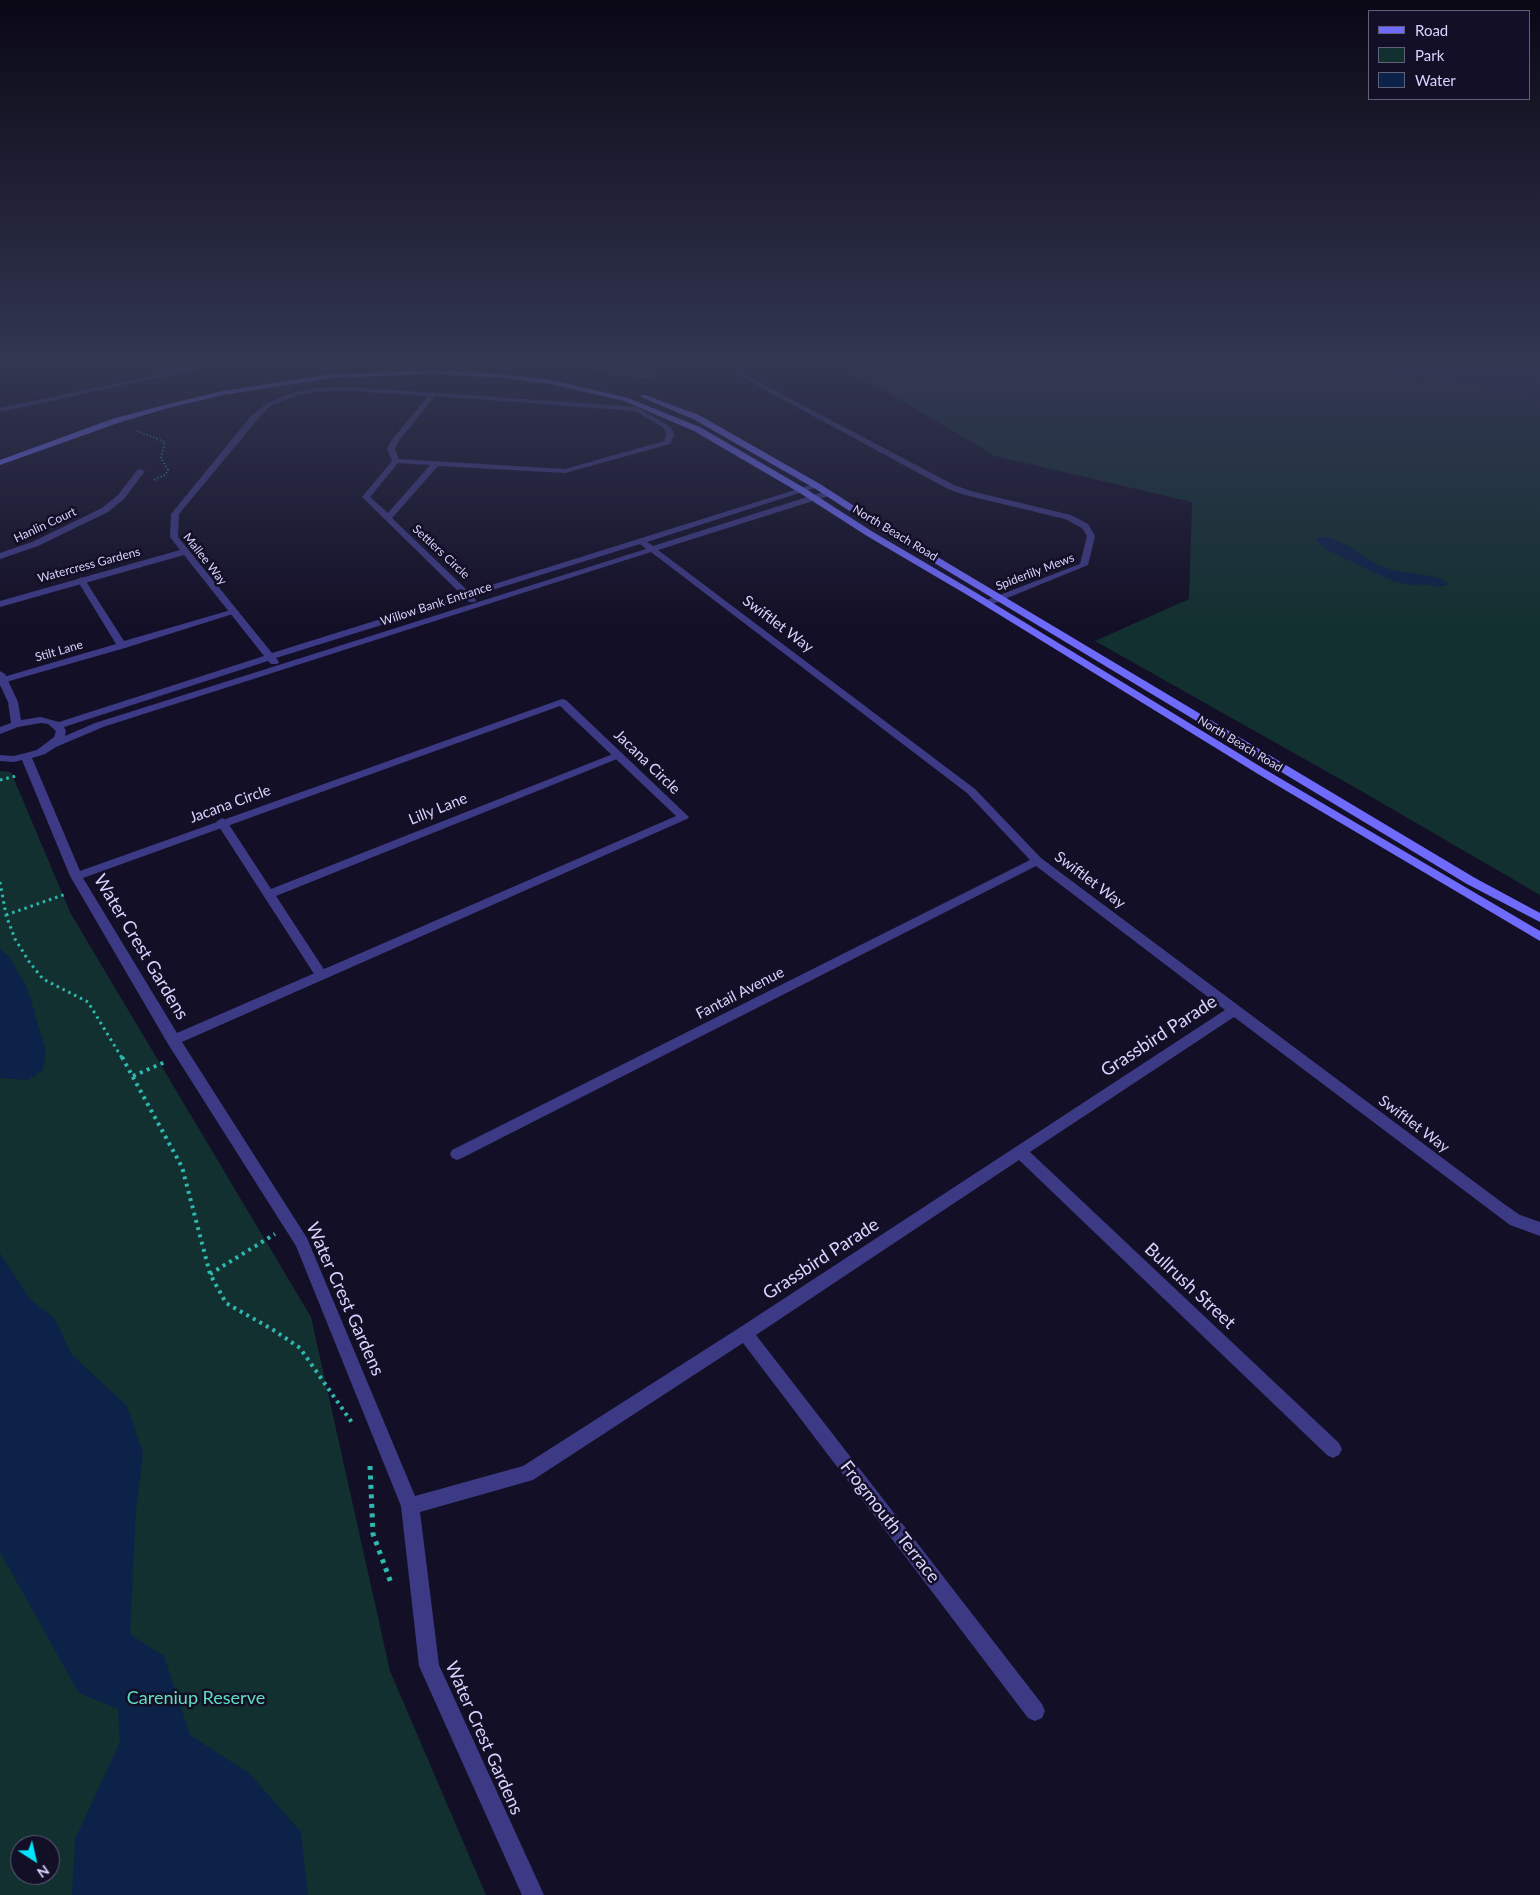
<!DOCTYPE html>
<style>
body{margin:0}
#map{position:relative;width:1540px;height:1895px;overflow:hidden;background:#130f26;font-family:Lato,sans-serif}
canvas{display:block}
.legend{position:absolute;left:1368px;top:10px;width:162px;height:90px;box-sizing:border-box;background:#130f26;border:1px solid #625e7d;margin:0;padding:6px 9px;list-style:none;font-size:15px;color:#d9d4ff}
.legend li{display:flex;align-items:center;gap:10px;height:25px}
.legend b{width:25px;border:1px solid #625e7d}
.north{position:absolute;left:10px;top:1835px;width:50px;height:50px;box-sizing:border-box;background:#130f26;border:1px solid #625e7d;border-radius:50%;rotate:145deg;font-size:14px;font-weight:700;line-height:20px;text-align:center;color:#d9d4ff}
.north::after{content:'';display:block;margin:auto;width:18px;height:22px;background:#00e5ff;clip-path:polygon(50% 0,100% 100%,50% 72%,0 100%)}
</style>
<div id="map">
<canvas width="1540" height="1895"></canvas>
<ul class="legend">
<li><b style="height:6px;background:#6f6bff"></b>Road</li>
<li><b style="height:14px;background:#12302f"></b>Park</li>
<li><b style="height:14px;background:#0c2248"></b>Water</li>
</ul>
<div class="north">N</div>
</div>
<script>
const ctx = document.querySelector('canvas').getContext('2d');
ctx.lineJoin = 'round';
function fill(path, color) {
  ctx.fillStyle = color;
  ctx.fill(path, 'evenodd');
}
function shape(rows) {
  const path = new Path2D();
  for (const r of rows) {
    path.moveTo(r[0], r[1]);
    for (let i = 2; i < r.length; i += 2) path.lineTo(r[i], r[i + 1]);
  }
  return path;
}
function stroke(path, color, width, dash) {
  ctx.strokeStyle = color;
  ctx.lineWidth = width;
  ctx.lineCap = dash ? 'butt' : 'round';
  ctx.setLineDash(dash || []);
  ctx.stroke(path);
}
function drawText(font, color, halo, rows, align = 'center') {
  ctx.font = font + ' Lato,sans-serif';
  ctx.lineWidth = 5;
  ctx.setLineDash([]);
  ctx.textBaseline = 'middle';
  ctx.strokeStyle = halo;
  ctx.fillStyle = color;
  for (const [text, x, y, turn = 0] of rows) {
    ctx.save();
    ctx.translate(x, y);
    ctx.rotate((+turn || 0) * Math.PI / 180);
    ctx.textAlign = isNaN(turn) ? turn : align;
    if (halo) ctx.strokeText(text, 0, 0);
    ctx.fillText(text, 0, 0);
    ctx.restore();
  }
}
const green = shape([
 [546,364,665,364,654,379],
 [828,364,1540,364,1540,895,1363,792,1095,641,1189,599,1192,502,995,456,865,379],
 [0,771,11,772,71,914,311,1317,390,1671,486,1895,0,1895],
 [20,1845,50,1845,50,1875,20,1875]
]);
const water = shape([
 [1226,364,1531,364,1540,371,1540,400,1472,385,1399,376,1263,369],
 [1319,537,1330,538,1350,547,1374,563,1392,570,1437,577,1449,584,1439,587,1425,584,1414,585,1395,582,1329,551,1316,541],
 [0,949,10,957,28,990,46,1052,43,1070,28,1080,0,1078],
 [0,1253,30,1299,55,1319,72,1355,127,1406,143,1453,136,1510,130,1634,164,1656,190,1735,250,1774,301,1832,308,1895,72,1895,75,1839,120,1742,118,1709,79,1693,0,1552]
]);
const pathFar3 = shape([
 [608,364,645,377],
 [137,431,165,442,161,458,168,470,165,475,154,480]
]);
const pathFar2 = shape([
 [0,780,16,776],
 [0,882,6,915,15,939,30,963,43,979,88,1002,122,1058],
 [6,915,66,894]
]);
const pathFar1 = shape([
 [122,1057,182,1167,210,1274,226,1303,275,1331,300,1348,353,1424],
 [133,1076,165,1062],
 [210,1274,275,1234]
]);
const path = shape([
 [370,1466,373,1534,391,1583]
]);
const lane = shape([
 [81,577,85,580,124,641,231,610,237,610,239,612,125,648,6,682,0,682,0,678,116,644,77,580,81,577],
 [618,752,623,755,622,757,276,896,327,974,326,977,321,979,316,977,216,822,222,818,226,820,271,889,618,752]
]);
const street = shape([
 [208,364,220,364,0,412,0,408,208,364],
 [736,370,954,485,971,491,1071,515,1088,524,1095,536,1088,565,990,605,984,605,984,601,1080,564,1087,536,1082,528,1065,519,965,495,948,489,734,373,733,372,736,370],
 [350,387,637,407,671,427,674,435,670,444,565,473,438,466,392,518,469,592,814,484,821,486,647,542,653,546,826,491,832,491,832,495,658,550,975,789,1041,858,1504,1204,1520,1215,1540,1222,1540,1236,1510,1225,1234,1017,1030,1152,1339,1443,1342,1449,1339,1455,1333,1458,1327,1455,1019,1160,756,1335,1042,1704,1045,1711,1042,1718,1035,1721,1028,1718,743,1343,533,1480,420,1512,439,1665,544,1895,522,1895,419,1666,401,1506,296,1246,168,1044,70,876,22,760,14,762,0,761,0,755,14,756,37,750,54,737,56,731,48,724,41,723,18,727,0,734,0,727,11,723,8,702,0,685,0,671,5,674,18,702,21,720,41,717,59,722,264,656,184,555,0,607,0,601,180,550,170,537,171,514,251,416,266,404,289,394,313,388,350,387],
 [350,391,428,396,391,441,387,449,392,461,362,497,461,594,272,653,178,537,179,514,257,420,270,406,293,397,313,392,350,391],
 [435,396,635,411,664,428,666,435,664,441,565,469,399,459,395,449,398,442,435,396],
 [398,463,430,465,388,513,370,497,398,463],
 [640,544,646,549,95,723,65,736,66,731,64,727,268,661,271,664,277,664,279,662,276,658,465,599,469,602,475,602,476,600,473,596,640,544],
 [651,552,967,793,1030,860,452,1150,450,1154,452,1158,457,1160,462,1158,1036,866,1225,1010,739,1328,523,1466,415,1496,307,1238,182,1042,687,819,689,817,566,700,562,699,80,871,32,758,45,754,56,747,103,727,651,552],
 [560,706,676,816,177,1033,83,878,560,706],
 [138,469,145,471,124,499,108,512,38,546,0,559,0,553,32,542,102,508,118,495,138,469]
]);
const secondary = shape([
 [432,370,494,373,551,380,628,398,700,427,806,489,873,532,975,592,1266,770,1540,931,1540,941,1258,774,969,596,867,536,800,493,694,431,624,401,551,384,494,377,432,374,332,378,223,395,168,408,118,423,0,465,0,460,112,419,164,405,223,391,332,374,432,370],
 [641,395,645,395,699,415,820,484,879,522,1475,878,1540,913,1540,922,1467,884,873,526,814,488,693,419,641,397,641,395]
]);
const farStreetnames = [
 ["Hanlin Court",45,525,-25],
 ["North Beach Road",895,533,31],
 ["Settlers Circle",441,552,43],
 ["Mallee Way",205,559,52],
 ["Watercress Gardens",89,565,-15],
 ["Spiderlily Mews",1035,572,-21],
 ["Willow Bank Entrance",436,604,-18],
 ["Stilt Lane",59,651,-16],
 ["North Beach Road",1240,744,31]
];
const streetNames = [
 ["Swiftlet Way",778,624,37],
 ["Jacana Circle",647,762,44],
 ["Jacana Circle",230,804,-20],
 ["Lilly Lane",438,809,-22],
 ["Swiftlet Way",1090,880,37],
 ["Fantail Avenue",740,993,-27],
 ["Swiftlet Way",1414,1124,37]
];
const nearStreetnames = [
 ["Water Crest Gardens",141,947,59],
 ["Grassbird Parade",1159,1036,-33],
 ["Grassbird Parade",821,1259,-33],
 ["Bullrush Street",1190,1286,43],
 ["Water Crest Gardens",345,1299,66],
 ["Frogmouth Terrace",890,1522,52],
 ["Water Crest Gardens",484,1738,66]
];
const nearParknames = [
 ["Careniup Reserve",196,1698]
];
fill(green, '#12302f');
fill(water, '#0c2248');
stroke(pathFar3, '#2fb8b0', 2, [1, 2.5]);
stroke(pathFar2, '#2fb8b0', 3, [2.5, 4]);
stroke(pathFar1, '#2fb8b0', 4, [3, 4.5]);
stroke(path, '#2fb8b0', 5, [4, 5.5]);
fill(lane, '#3d3a85');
fill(street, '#3d3a85');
fill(secondary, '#6f6bff');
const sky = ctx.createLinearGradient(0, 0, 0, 629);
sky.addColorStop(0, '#0a0815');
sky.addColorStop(0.58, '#333752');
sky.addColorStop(1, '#33375200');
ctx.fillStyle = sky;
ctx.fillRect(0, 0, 1540, 629);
drawText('12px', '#d9d4ff', '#130f26', farStreetnames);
drawText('15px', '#d9d4ff', '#130f26', streetNames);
drawText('18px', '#d9d4ff', '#130f26', nearStreetnames);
drawText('18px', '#5fe0c0', '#130f26', nearParknames);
</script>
